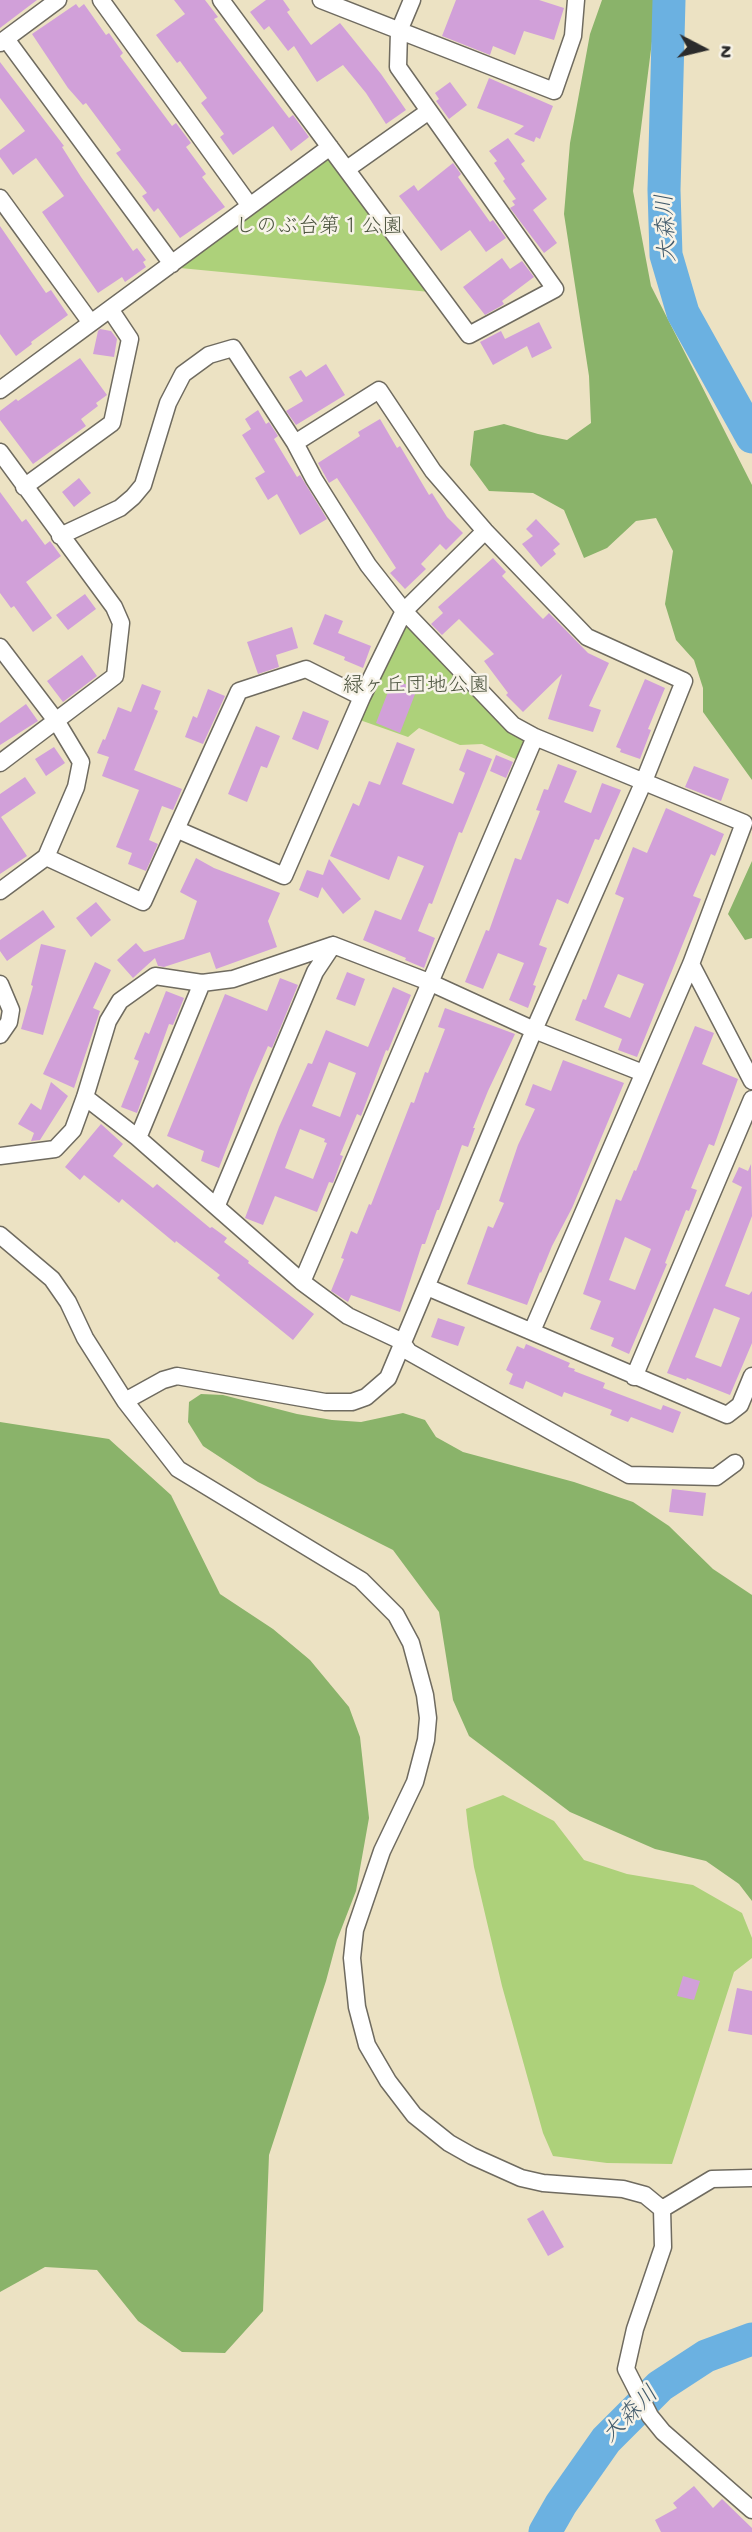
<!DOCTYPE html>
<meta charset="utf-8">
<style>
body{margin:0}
#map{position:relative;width:752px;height:2532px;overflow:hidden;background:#ece2c3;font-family:"Gochi Hand",sans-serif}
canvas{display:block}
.north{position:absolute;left:668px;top:14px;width:70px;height:70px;-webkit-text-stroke:5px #f7f3e8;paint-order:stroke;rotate:97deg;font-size:19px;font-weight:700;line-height:28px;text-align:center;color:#2b2b2b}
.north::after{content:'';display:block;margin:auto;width:24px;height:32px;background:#2b2b2b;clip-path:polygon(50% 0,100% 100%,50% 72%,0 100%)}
</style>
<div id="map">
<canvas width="752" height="2532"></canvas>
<div class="north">N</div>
</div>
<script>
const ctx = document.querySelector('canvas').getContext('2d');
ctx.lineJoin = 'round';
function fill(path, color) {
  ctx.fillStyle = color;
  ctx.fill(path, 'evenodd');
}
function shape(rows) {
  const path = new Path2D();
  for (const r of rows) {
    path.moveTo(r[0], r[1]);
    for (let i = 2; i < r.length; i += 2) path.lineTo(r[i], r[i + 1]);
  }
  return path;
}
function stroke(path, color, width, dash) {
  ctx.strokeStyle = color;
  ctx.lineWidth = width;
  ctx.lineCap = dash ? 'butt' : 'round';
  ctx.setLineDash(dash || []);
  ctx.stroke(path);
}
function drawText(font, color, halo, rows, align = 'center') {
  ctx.font = font + ' "Gochi Hand","Klee One",sans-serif';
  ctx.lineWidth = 5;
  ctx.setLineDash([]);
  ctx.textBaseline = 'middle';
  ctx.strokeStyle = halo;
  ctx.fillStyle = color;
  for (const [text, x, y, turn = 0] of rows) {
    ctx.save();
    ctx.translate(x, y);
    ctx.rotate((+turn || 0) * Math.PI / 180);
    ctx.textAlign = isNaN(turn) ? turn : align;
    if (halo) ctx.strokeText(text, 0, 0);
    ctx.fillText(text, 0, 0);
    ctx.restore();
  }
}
const green = shape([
 [330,157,430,292,180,268],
 [405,619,529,740,520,761,482,744,460,745,419,728,408,737,357,719],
 [503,1795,554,1821,584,1860,627,1874,693,1885,742,1913,752,1938,752,1958,734,1972,672,2164,607,2163,553,2156,543,2133,502,1986,474,1867,468,1827,466,1809]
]);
const forest = shape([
 [602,0,655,0,655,18,633,191,651,286,752,485,752,780,703,712,703,688,694,660,676,640,665,604,673,551,656,518,636,521,607,548,584,558,564,510,533,493,489,491,470,465,474,431,504,424,538,434,567,440,591,423,589,376,564,214,570,143,590,34],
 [752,861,752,938,745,940,728,914],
 [201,1394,223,1395,297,1414,332,1420,361,1422,403,1413,425,1420,436,1437,463,1452,574,1482,633,1502,669,1526,713,1569,752,1595,752,1901,739,1884,706,1861,655,1849,570,1812,469,1736,453,1700,439,1612,393,1550,258,1482,203,1446,188,1422,189,1402],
 [0,1422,109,1439,171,1495,220,1594,273,1629,310,1660,349,1707,360,1737,369,1818,356,1891,337,1940,326,1981,269,2155,263,2311,225,2353,182,2352,138,2321,97,2270,45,2267,0,2292]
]);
const river = shape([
 [669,0,664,190,666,255,683,313,752,437],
 [545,2532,561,2504,606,2440,660,2386,706,2356,752,2339]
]);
const building = shape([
 [0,0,37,0,0,28],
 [174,0,205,0,218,17,214,19,245,60,289,118,293,115,309,137,291,151,273,126,233,155,220,137,224,134,201,103,207,98,180,61,177,63,156,35,185,14],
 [266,0,283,0,290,10,287,12,311,45,340,23,381,74,406,110,386,124,366,93,343,65,317,82,294,46,288,51,269,26,264,30,250,12],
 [456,0,539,0,564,8,554,40,524,31,515,55,493,46,490,55,442,36],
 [76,4,79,8,84,4,106,35,109,33,123,53,120,56,172,126,176,123,191,143,186,147,206,174,202,177,225,207,180,238,158,208,154,212,142,196,147,193,116,153,121,150,86,103,83,105,68,88,32,34],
 [0,62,64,146,62,147,81,177,133,251,137,248,146,260,143,262,146,267,125,282,122,277,98,293,42,212,64,196,36,158,13,175,0,157,0,150,25,131,0,98],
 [489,78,553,106,540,139,536,137,534,142,514,134,524,126,477,108],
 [450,82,467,105,449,119,436,101,439,99,435,93],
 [508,138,525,161,521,164,547,199,533,210,557,243,544,253,510,208,515,205,512,201,516,199,503,181,505,179,494,163,497,161,489,151],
 [453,163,461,174,458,177,490,222,493,220,506,238,486,252,470,230,441,251,399,196,414,185,418,191],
 [0,226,46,293,51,290,68,315,31,342,32,344,16,356,0,334],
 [502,258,510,269,522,261,534,277,502,301,504,304,501,306,485,315,463,287],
 [539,322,552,348,532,358,527,346,493,365,480,342,501,331,505,339],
 [100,329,111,331,117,339,114,357,93,354,98,331],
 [80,358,107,395,96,403,98,406,81,419,86,426,33,464,0,420,0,411,16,399,18,401],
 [326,364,345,395,296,425,286,411,303,401,289,377,301,370,306,377],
 [258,410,266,424,269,422,278,436,274,439,297,477,300,475,327,519,300,535,277,494,268,500,255,478,265,472,242,435,251,429,245,419],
 [380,419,397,448,400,446,429,495,432,493,447,517,463,533,446,550,440,544,421,564,426,569,405,589,390,573,396,568,337,478,329,483,318,463,360,436,358,432],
 [79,478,91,493,74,507,62,492],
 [0,492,22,522,26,519,45,545,50,541,61,556,26,582,52,618,33,632,14,606,11,608,0,593],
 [536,519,560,544,553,550,556,554,541,567,522,544,533,536,526,529],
 [493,558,506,572,502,576,537,613,543,619,549,613,588,653,609,663,589,706,601,710,593,732,548,719,562,674,523,712,506,695,508,693,484,661,494,654,459,619,442,635,431,624,443,613,438,607],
 [85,594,96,609,68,630,56,615],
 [325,614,343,621,338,633,371,646,363,668,344,660,345,657,313,644],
 [292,627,298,648,276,655,279,667,258,674,247,642],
 [82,655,97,676,63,702,47,681],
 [393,679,417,689,400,733,376,723],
 [645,679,665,688,648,729,651,730,640,759,620,752,621,749,616,747],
 [142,684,161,691,154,709,158,711,134,770,182,789,173,810,162,806,149,840,158,844,146,871,128,864,132,853,116,847,139,790,102,776,109,757,97,753,103,739,105,740,118,707,131,712],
 [208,689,225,696,203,744,185,737,193,716,197,718],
 [26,704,38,721,0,745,0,723],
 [303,711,329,721,318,750,292,739],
 [256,726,280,736,267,768,261,766,247,802,228,794],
 [397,742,415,749,402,784,453,804,465,773,459,770,467,749,492,759,462,833,459,832,432,904,429,903,418,931,435,938,424,968,405,960,406,958,363,940,375,910,401,920,424,866,398,856,389,880,330,856,353,803,359,806,369,781,380,785],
 [54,747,65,763,46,776,35,759],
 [496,755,513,762,506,778,490,771],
 [558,764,577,771,564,802,591,813,602,783,621,790,599,840,595,839,568,904,557,899,539,945,547,948,533,985,536,986,528,1008,509,1000,524,963,498,953,483,989,465,982,486,930,489,931,515,858,521,860,540,811,536,810,544,789,548,790],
 [694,766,729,779,721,801,685,787],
 [25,777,36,793,1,817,27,856,0,874,0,794],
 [666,808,724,834,715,856,711,854,693,896,701,899,637,1057,618,1050,622,1039,575,1020,583,999,586,1000,624,898,615,894,633,847,647,853],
 [618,974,644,984,630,1018,604,1007],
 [196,858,214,868,280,893,268,921,277,947,216,969,210,952,164,967,158,966,155,958,133,978,117,960,136,943,144,952,184,939,197,901,180,892],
 [329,859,361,899,343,914,322,887,318,898,299,890,307,870,323,875],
 [96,902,111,920,91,937,76,918],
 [43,910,55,927,7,961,0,951,0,940],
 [41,944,66,950,43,1035,21,1029,33,986,31,985],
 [95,962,111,970,93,1008,100,1011,74,1088,43,1074],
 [347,972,365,979,355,1006,336,999],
 [280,978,298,985,272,1048,268,1046,251,1085,219,1168,201,1161,204,1151,167,1136,225,994,267,1011],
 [393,987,411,995,388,1051,386,1050,361,1116,357,1114,340,1155,343,1156,333,1183,329,1182,317,1212,275,1196,263,1225,245,1218,279,1127,308,1063,312,1064,326,1030,368,1047],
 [329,1062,356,1073,340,1117,312,1106],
 [300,1129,325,1139,324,1142,327,1143,313,1179,285,1168],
 [166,991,184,998,173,1025,169,1024,137,1113,121,1107,139,1061,134,1059,145,1032,149,1034],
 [445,1008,515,1034,488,1091,473,1128,475,1128,468,1147,462,1145,439,1210,437,1210,425,1244,422,1244,400,1312,351,1295,348,1302,331,1291,344,1259,341,1258,351,1231,357,1234,369,1204,371,1205,411,1102,414,1103,425,1072,428,1073,445,1029,438,1027],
 [695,1026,714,1033,702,1064,738,1079,714,1146,709,1144,691,1188,697,1190,689,1211,686,1210,665,1263,667,1264,629,1354,611,1346,614,1338,590,1329,601,1301,583,1294,616,1199,621,1201,634,1170,636,1171],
 [625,1237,651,1249,635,1290,609,1280],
 [563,1060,624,1083,572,1208,552,1246,541,1273,540,1272,527,1305,467,1284,488,1226,493,1228,504,1203,499,1201,518,1145,535,1109,525,1105,533,1084,551,1091],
 [51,1082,68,1096,40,1140,31,1141,34,1133,18,1124,31,1103,41,1110],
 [101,1124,123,1144,113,1156,153,1188,157,1184,210,1228,212,1227,227,1238,224,1242,249,1261,248,1263,314,1314,293,1340,217,1278,220,1275,176,1241,175,1243,122,1199,119,1203,84,1175,80,1180,65,1167],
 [751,1164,752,1216,725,1286,749,1295,752,1291,752,1343,730,1395,687,1378,686,1380,667,1373,742,1187,732,1182,739,1167,748,1171],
 [714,1308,740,1318,721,1367,695,1357],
 [438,1318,465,1327,458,1346,431,1337],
 [526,1344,570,1363,568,1367,575,1369,574,1371,605,1383,603,1388,661,1410,663,1405,681,1412,673,1433,631,1417,628,1422,610,1415,612,1410,564,1392,562,1397,526,1381,523,1389,509,1384,513,1374,506,1370,517,1346,524,1349],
 [672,1489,706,1493,703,1516,669,1512],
 [683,1976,700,1981,694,2000,677,1996],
 [737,1988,752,1991,752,2035,728,2031],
 [543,2210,564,2247,548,2256,527,2219],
 [694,2486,713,2508,722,2499,752,2528,752,2532,661,2532,655,2520,677,2508,673,2503]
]);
const minor = shape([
 [101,0,250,206],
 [221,0,469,335,555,289,398,67,399,31,412,0],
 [321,0,554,91,573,36,576,0],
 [6,39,172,264],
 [0,43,58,0],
 [347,169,429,111],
 [0,198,91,323],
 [0,390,330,147],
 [0,452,114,607,121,623,115,676,0,763],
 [24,487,112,423,130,339,110,309],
 [60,536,120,508,133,497,143,485,168,403,183,374,209,355,233,348,295,443,314,479,368,565,404,611,513,725,535,737,744,823,691,964,532,1331],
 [0,647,57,722,81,762,76,787,46,857,0,891],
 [178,830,284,876,362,697,404,611,485,531],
 [46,857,143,902,239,691,306,669,362,697],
 [691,964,752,1081],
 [0,984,11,1010,9,1022,0,1035],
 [85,1097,138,1138,302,1282,348,1316,401,1341,409,1352,629,1475,716,1477,735,1463],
 [138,1138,202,983],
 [0,1156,55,1149,73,1130,85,1097,108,1021,120,1001,155,976,202,983,233,979,333,945,429,982,534,1030,643,1073],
 [217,1205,315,972,333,945],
 [0,1235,52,1279,68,1302,85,1338,125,1401,178,1469,361,1580,396,1615,411,1643,425,1695,428,1718,426,1740,415,1782,382,1851,355,1930,352,1958,357,2007,367,2045,388,2081,414,2115,449,2143,472,2156,521,2178,543,2183,623,2189,645,2195,662,2209,663,2247,635,2329,626,2369,650,2416,663,2432,752,2510],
 [302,1282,535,737],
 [427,1287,727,1415,740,1405,752,1376],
 [634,1377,752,1099],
 [125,1401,163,1380,177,1376,325,1402,352,1402,366,1397,388,1378,534,1030,644,781,684,681,587,637,485,531,433,471,379,390,295,443],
 [662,2209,712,2179,752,2178]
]);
const parkNames = [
 ["しのぶ台第１公園",319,229],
 ["緑ヶ丘団地公園",416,688]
];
const waterNames = [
 ["大森川",669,228,-93],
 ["大森川",632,2416,-45]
];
fill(green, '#add17a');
fill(forest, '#8ab36a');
stroke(river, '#6bb1e1', 33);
fill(building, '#d1a0d9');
stroke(minor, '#6f6b60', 19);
stroke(minor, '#fff', 16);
drawText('21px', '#4c543f', '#f7f3e8', parkNames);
drawText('italic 23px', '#415a6b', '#f7f3e8', waterNames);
</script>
